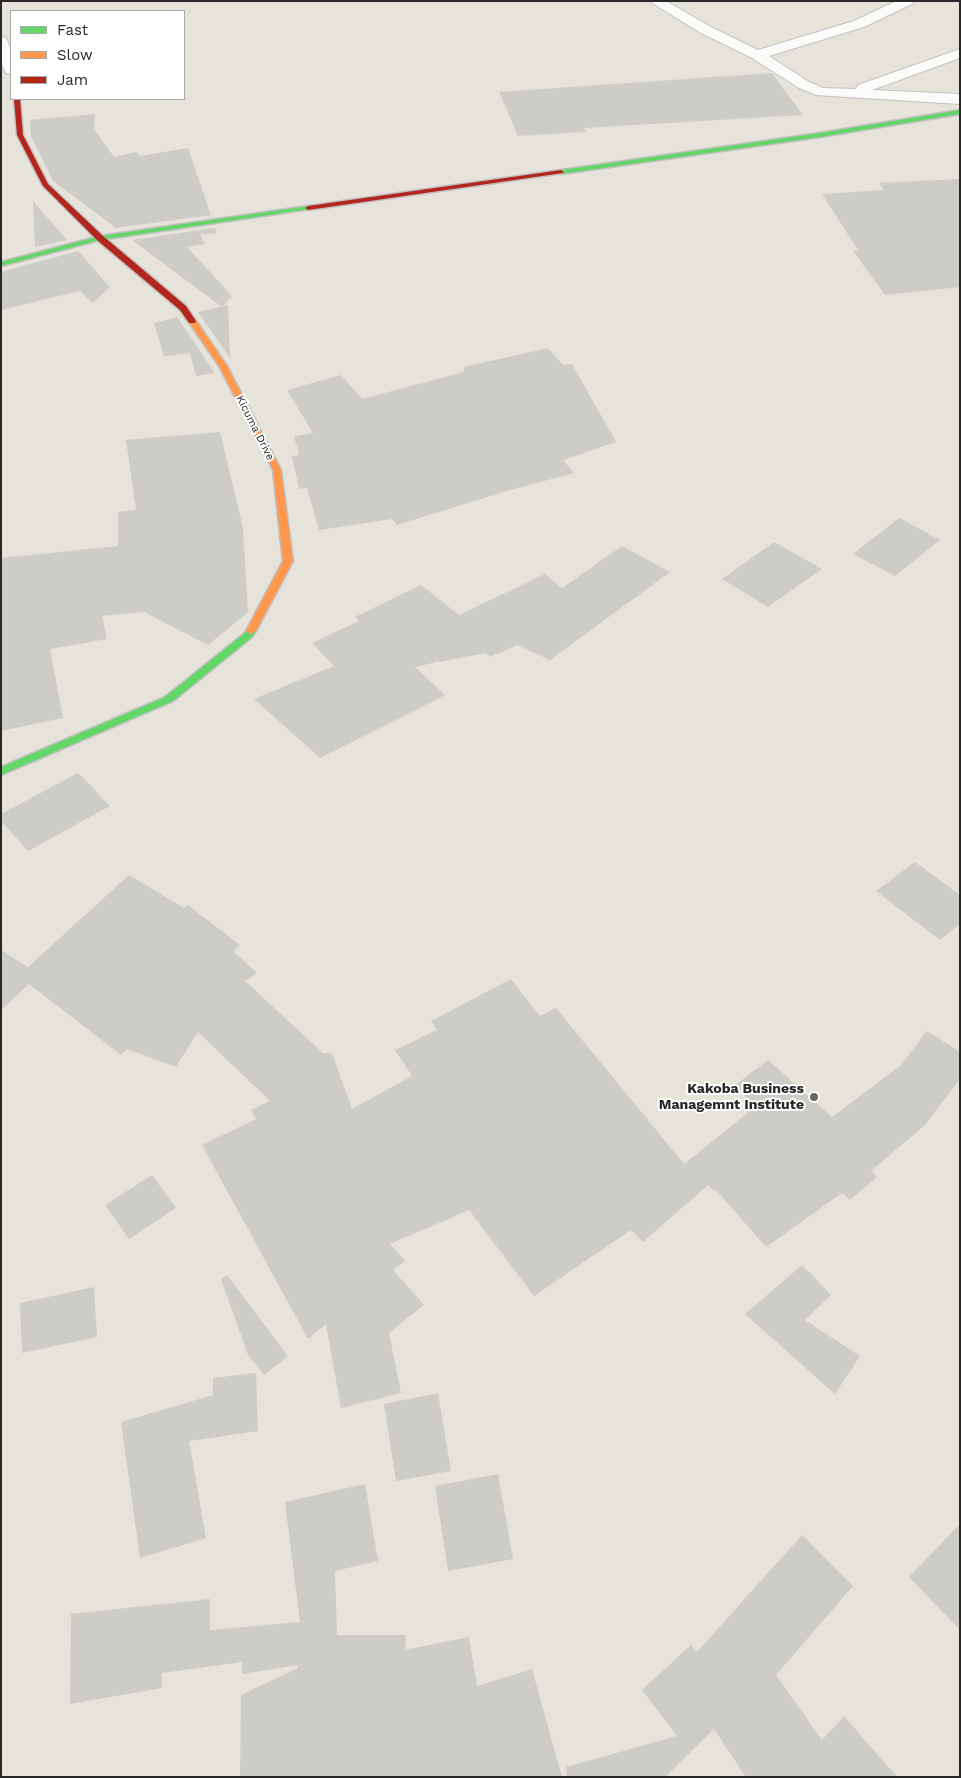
<!DOCTYPE html>
<style>
body{margin:0}
#map{position:relative;width:961px;height:1778px;overflow:hidden;background:#e6e3db;font-family:"Work Sans",sans-serif}
canvas{display:block}
.frame{position:absolute;inset:0;border:2px solid #272727;pointer-events:none}
.legend{position:absolute;left:10px;top:10px;width:175px;height:90px;box-sizing:border-box;background:#fff;border:1px solid #a9a9a9;margin:0;padding:6px 9px;list-style:none;font-size:15px;color:#272727}
.legend li{display:flex;align-items:center;gap:10px;height:25px}
.legend b{width:25px;border:1px solid #a9a9a9}
</style>
<div id="map">
<canvas width="961" height="1778"></canvas>
<div class="frame"></div>
<ul class="legend">
<li><b style="height:6px;background:#63d668"></b>Fast</li>
<li><b style="height:6px;background:#ff974d"></b>Slow</li>
<li><b style="height:6px;background:#b3261e"></b>Jam</li>
</ul>
</div>
<script>
const ctx = document.querySelector('canvas').getContext('2d');
ctx.lineJoin = 'round';
function fill(path, color) {
  ctx.fillStyle = color;
  ctx.fill(path, 'evenodd');
}
function shape(rows) {
  const path = new Path2D();
  for (const r of rows) {
    path.moveTo(r[0], r[1]);
    for (let i = 2; i < r.length; i += 2) path.lineTo(r[i], r[i + 1]);
  }
  return path;
}
function stroke(path, color, width, dash) {
  ctx.strokeStyle = color;
  ctx.lineWidth = width;
  ctx.lineCap = dash ? 'butt' : 'round';
  ctx.setLineDash(dash || []);
  ctx.stroke(path);
}
function drawText(font, color, halo, rows, align = 'center') {
  ctx.font = font + ' "Work Sans",sans-serif';
  ctx.lineWidth = 4;
  ctx.setLineDash([]);
  ctx.textBaseline = 'middle';
  ctx.strokeStyle = halo;
  ctx.fillStyle = color;
  for (const [text, x, y, turn = 0] of rows) {
    ctx.save();
    ctx.translate(x, y);
    ctx.rotate((+turn || 0) * Math.PI / 180);
    ctx.textAlign = isNaN(turn) ? turn : align;
    if (halo) ctx.strokeText(text, 0, 0);
    ctx.fillText(text, 0, 0);
    ctx.restore();
  }
}
const building = shape([
 [772,73,803,115,584,128,586,132,518,136,499,92],
 [95,114,94,129,114,157,136,152,140,156,188,148,211,215,116,228,53,181,31,136,30,120],
 [960,179,960,287,885,295,853,251,858,250,822,194,884,190,879,183],
 [33,201,67,240,35,247],
 [215,228,217,233,200,234,205,244,187,247,232,296,222,307,132,240],
 [78,251,110,287,93,303,80,291,1,310,1,272],
 [228,305,230,358,198,312],
 [177,317,211,367,214,373,196,376,190,353,164,356,154,323],
 [548,348,563,365,572,364,616,442,563,460,574,473,503,492,397,525,392,519,319,530,307,488,299,489,292,456,299,455,294,436,313,433,287,390,341,375,362,399,464,372,464,367],
 [220,432,243,528,248,611,246,614,208,645,144,612,102,616,107,639,50,649,63,718,1,731,1,558,118,546,118,512,136,510,126,440],
 [899,518,940,540,895,576,853,554],
 [774,542,822,569,768,607,722,579],
 [622,546,670,572,550,660,517,645,490,657,486,653,439,662,436,659,437,662,415,667,445,695,320,758,254,699,334,666,312,643,359,621,355,617,421,585,459,615,545,574,562,588],
 [78,773,110,806,28,851,1,821,1,814],
 [915,862,960,895,960,924,940,940,876,891],
 [129,875,184,908,188,905,240,945,233,951,257,973,245,981,323,1053,332,1053,352,1109,412,1076,395,1050,437,1030,431,1021,511,979,540,1016,556,1008,684,1164,756,1106,734,1086,768,1060,832,1117,901,1065,927,1031,960,1052,960,1079,925,1125,871,1171,877,1177,850,1200,842,1193,766,1247,716,1190,714,1191,708,1185,643,1242,631,1230,534,1296,469,1210,390,1244,405,1261,393,1270,424,1305,389,1333,401,1393,341,1408,326,1324,308,1339,202,1145,256,1119,251,1110,270,1101,198,1032,176,1067,127,1049,121,1055,29,984,1,1010,1,950,28,967],
 [152,1175,176,1208,129,1239,105,1205],
 [802,1265,831,1295,805,1320,860,1356,835,1394,745,1314],
 [227,1275,288,1356,264,1375,248,1355,221,1279],
 [94,1287,97,1337,22,1353,20,1303],
 [256,1373,258,1431,189,1441,206,1538,140,1558,121,1422,213,1395,213,1378],
 [438,1393,451,1471,396,1481,384,1404],
 [498,1474,513,1559,448,1571,435,1486],
 [365,1484,378,1561,335,1571,337,1635,406,1635,405,1650,469,1637,477,1686,532,1669,562,1777,240,1777,241,1695,298,1668,297,1665,242,1674,242,1662,162,1673,162,1688,70,1704,71,1614,210,1599,210,1630,300,1622,285,1502],
 [960,1524,960,1630,909,1577],
 [802,1535,853,1586,776,1675,822,1740,844,1716,897,1777,746,1777,714,1729,665,1777,567,1777,566,1767,677,1736,642,1690,691,1645,697,1652]
]);
const street = shape([
 [649,1,666,1,711,27,758,50,854,21,896,1,914,1,912,4,864,27,769,56,809,82,823,88,856,89,858,85,960,49,960,58,872,90,960,94,960,104,816,95,799,88,752,58,701,33,649,1],
 [1,37,6,38,11,50,11,74,6,73,1,63,1,37]
]);
const fast = shape([
 [960,110,960,114,820,137,561,174,558,172,561,170,820,133,960,110],
 [308,206,310,207,310,209,100,240,1,266,1,262,100,236,308,206],
 [251,628,256,631,252,637,173,701,1,775,1,767,165,697,251,628]
]);
const slow = shape([
 [189,319,195,319,227,366,281,470,293,561,256,631,251,634,246,631,283,561,273,470,219,366,188,321,189,319]
]);
const jam = shape([
 [14,99,20,99,23,135,48,184,103,236,186,306,196,321,195,323,189,323,180,310,97,240,43,186,17,135,14,99],
 [561,170,564,172,563,173,308,210,305,208,308,206,561,170]
]);
const markers = [
 [814,1097,5,"#6a6966"]
];
const farStreetnames = [
 ["Kicuma Drive",255,428,63]
];
const poiNames = [
 ["Kakoba Business",804,1089],
 ["Managemnt Institute",804,1105]
];
fill(building, '#ceccc7');
stroke(street, '#c3c2c1', 2);
stroke(fast, '#c3c2c1', 3);
stroke(slow, '#c3c2c1', 3);
stroke(jam, '#c3c2c1', 3);
fill(street, '#fbfbfa');
fill(fast, '#63d668');
fill(slow, '#ff974d');
fill(jam, '#b3261e');
for (const [x, y, r, color] of markers) {
  const dot = new Path2D();
  dot.arc(x, y, r, 0, 2 * Math.PI);
  ctx.fillStyle = color;
  ctx.fill(dot);
  stroke(dot, '#fff', 2);
}
drawText('11px', '#272727', '#fff', farStreetnames);
drawText('bold 14px', '#272727', '#fff', poiNames, 'right');
</script>
